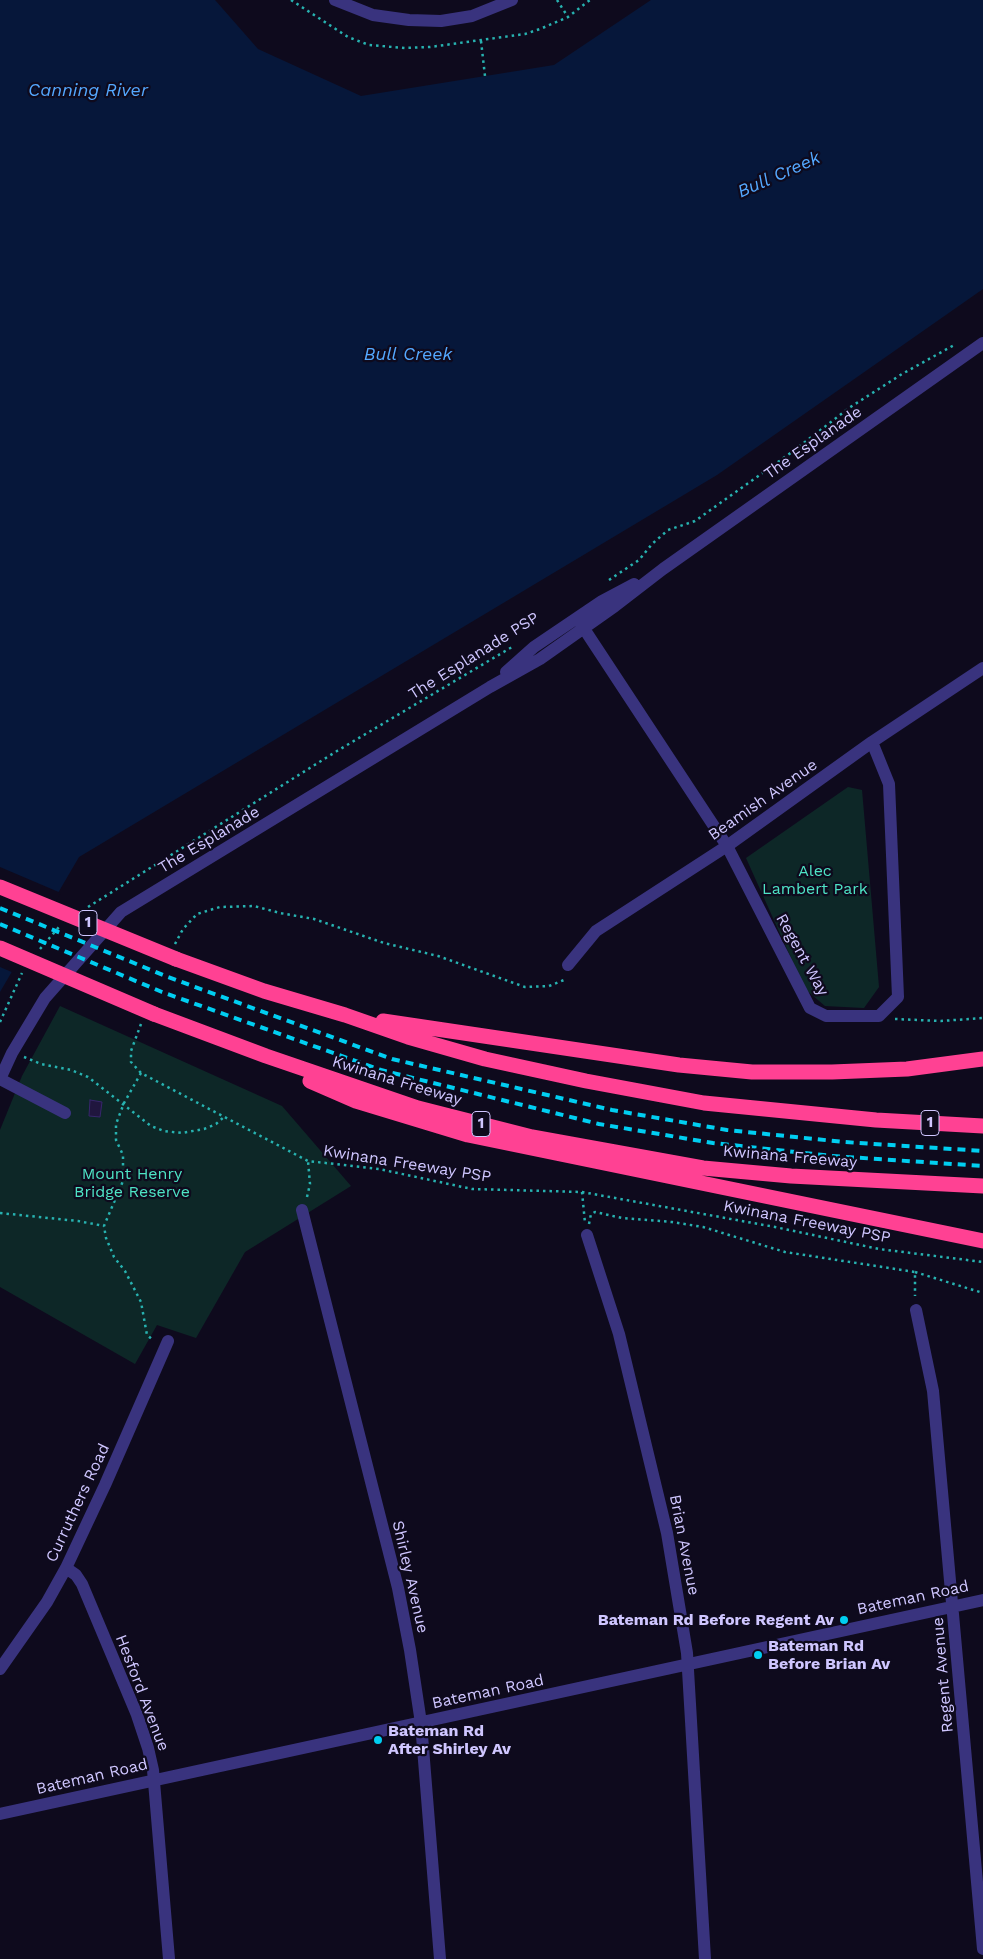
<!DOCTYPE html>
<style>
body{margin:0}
canvas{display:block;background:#0e0a1d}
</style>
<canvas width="983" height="1959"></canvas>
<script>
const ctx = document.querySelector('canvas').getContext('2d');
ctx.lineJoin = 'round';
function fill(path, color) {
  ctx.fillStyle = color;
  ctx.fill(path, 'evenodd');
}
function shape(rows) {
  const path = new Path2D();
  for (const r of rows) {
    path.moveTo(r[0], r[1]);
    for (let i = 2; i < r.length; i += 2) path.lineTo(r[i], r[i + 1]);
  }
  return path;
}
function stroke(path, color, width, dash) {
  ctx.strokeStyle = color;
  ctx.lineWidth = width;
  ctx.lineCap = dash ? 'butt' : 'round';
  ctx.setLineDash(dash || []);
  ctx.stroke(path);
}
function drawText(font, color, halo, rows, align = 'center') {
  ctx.font = font + ' "Work Sans",sans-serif';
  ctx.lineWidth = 4.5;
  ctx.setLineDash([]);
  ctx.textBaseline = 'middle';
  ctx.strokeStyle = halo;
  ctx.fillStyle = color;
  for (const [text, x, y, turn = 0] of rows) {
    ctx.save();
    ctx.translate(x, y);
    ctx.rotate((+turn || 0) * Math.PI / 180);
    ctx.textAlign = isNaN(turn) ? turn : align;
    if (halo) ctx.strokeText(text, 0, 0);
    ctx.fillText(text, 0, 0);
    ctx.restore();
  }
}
const green = shape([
 [848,787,862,790,879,987,864,1008,825,1006,805,989,746,858],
 [60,1006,282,1106,351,1186,245,1252,196,1338,157,1325,135,1364,0,1287,0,1130,22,1076]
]);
const water = shape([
 [0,0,215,0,258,49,361,96,554,65,651,0,983,0,983,289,717,475,79,857,0,992]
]);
const pier = shape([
 [0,867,61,893,14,973,0,967]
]);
const building = shape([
 [90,1100,102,1102,100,1117,89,1116,90,1100]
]);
const path = shape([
 [291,0,348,37,369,45,405,48,430,47,525,34,540,29,568,17,590,0],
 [557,0,568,17],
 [481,41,485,76],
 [609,580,639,560,652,544,668,530,695,521,792,452,849,408,902,374,956,344],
 [88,907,337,751,512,647],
 [175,944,183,929,197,914,220,907,254,906,280,913,314,919,384,943,438,956,525,987,549,986,564,980,565,978],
 [40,949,59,927],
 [895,1019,941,1021,983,1018],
 [0,1022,22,973],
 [141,1024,131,1051,131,1062,141,1073,308,1161,379,1169,472,1189,582,1192,775,1227,879,1249,983,1262],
 [24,1057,41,1064,71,1070,88,1077,151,1126,164,1131,182,1133,204,1129,216,1124,225,1116],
 [141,1073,124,1103,116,1124,116,1140,123,1155,123,1181,104,1226,106,1238,114,1257,125,1271,141,1302,147,1335,153,1340],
 [582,1192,585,1223],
 [307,1197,310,1184,308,1161],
 [0,1213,78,1221,104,1226],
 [589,1224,591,1214,595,1212,622,1218,672,1222,703,1227,785,1252,915,1272,915,1296],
 [915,1272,983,1293]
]);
const minor = shape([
 [335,0,373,15,409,20,441,21,472,16,512,0],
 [577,618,727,846,810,1008,826,1016,879,1016,898,997,889,784,872,742],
 [506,672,534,647,602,601,634,584],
 [568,965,596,931,727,846,872,742,983,668],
 [0,1079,12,1053,45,998,121,912,490,687,540,659,615,606,663,569,983,343],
 [0,1079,65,1113],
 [302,1210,398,1588,410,1650,421,1723,440,1959],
 [587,1235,619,1334,667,1533,687,1653,705,1959],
 [916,1310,933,1391,983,1949],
 [66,1568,76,1575,82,1584,137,1715,148,1748,153,1770,169,1959],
 [0,1669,47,1602,66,1568,105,1485,168,1341],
 [0,1814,983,1600]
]);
const highway = shape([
 [176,959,264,991,345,1015,408,1037,485,1059,586,1081,704,1103,876,1120,983,1126],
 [154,1014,266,1056,418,1108,532,1137,703,1168,791,1176,983,1186],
 [383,1021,679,1065,752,1072,832,1072,907,1069,983,1059],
 [310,1081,356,1101,468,1135,983,1241]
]);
const rail = shape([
 [0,908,168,977,392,1059,612,1110,727,1130,844,1142,983,1151],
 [0,924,162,992,381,1070,599,1124,713,1143,832,1156,983,1166]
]);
const highwayBridge = shape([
 [0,887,176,959],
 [0,948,154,1014]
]);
const markers = [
 [844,1620,5,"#00cef1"],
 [758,1655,5,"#00cef1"],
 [378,1740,5,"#00cef1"]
];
const shields = [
 [88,923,18],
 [930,1123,18],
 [481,1124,18]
];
const shieldNames = [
 ["1",88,923],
 ["1",930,1123],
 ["1",481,1124]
];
const streetNames = [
 ["The Esplanade",813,443,-35],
 ["The Esplanade PSP",474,656,-32],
 ["Beamish Avenue",763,800,-35],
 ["The Esplanade",209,840,-31],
 ["Regent Way",802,955,61],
 ["Kwinana Freeway",397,1081,17],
 ["Kwinana Freeway",790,1157,5],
 ["Kwinana Freeway PSP",407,1164,9],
 ["Kwinana Freeway PSP",807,1222,11],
 ["Curruthers Road",78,1503,-65],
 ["Brian Avenue",684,1545,79],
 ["Shirley Avenue",410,1577,77],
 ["Bateman Road",913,1598,-12],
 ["Regent Avenue",943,1675,-95],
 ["Bateman Road",488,1692,-12],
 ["Hesford Avenue",142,1693,69],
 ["Bateman Road",92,1777,-13]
];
const parkNames = [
 ["Alec",815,871],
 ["Lambert Park",815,889],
 ["Mount Henry",132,1174],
 ["Bridge Reserve",132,1192]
];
const poiNames = [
 ["Bateman Rd Before Regent Av",834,1620,"right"],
 ["Bateman Rd",768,1646],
 ["Before Brian Av",768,1664],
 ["Bateman Rd",388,1731],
 ["After Shirley Av",388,1749]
];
const waterNames = [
 ["Canning River",88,91],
 ["Bull Creek",779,175,-24],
 ["Bull Creek",408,355]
];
fill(green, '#0d2727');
fill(water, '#06173a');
fill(pier, '#0e0a1d');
fill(building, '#20163e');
stroke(building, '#37266c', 1);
stroke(path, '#27b2b0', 2.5, [2.5, 4]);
stroke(minor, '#39337e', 12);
stroke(highway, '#ff4193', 15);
stroke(rail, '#00cef1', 4, [8, 6]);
stroke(highwayBridge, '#ff4193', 15);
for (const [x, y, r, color] of markers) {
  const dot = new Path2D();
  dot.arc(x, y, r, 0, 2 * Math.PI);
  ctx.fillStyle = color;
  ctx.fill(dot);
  stroke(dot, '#0e0a1d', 2);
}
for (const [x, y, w] of shields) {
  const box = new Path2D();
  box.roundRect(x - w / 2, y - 12.5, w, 25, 4);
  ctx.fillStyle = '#0e0a1d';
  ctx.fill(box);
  stroke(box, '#cfc6ff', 1);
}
drawText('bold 15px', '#cfc6ff', null, shieldNames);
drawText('16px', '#cfc6ff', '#0e0a1d', streetNames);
drawText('16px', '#4ee3c5', '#0e0a1d', parkNames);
drawText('bold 16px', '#cfc6ff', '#0e0a1d', poiNames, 'left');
drawText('italic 18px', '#54a8ff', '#0e0a1d', waterNames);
</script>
